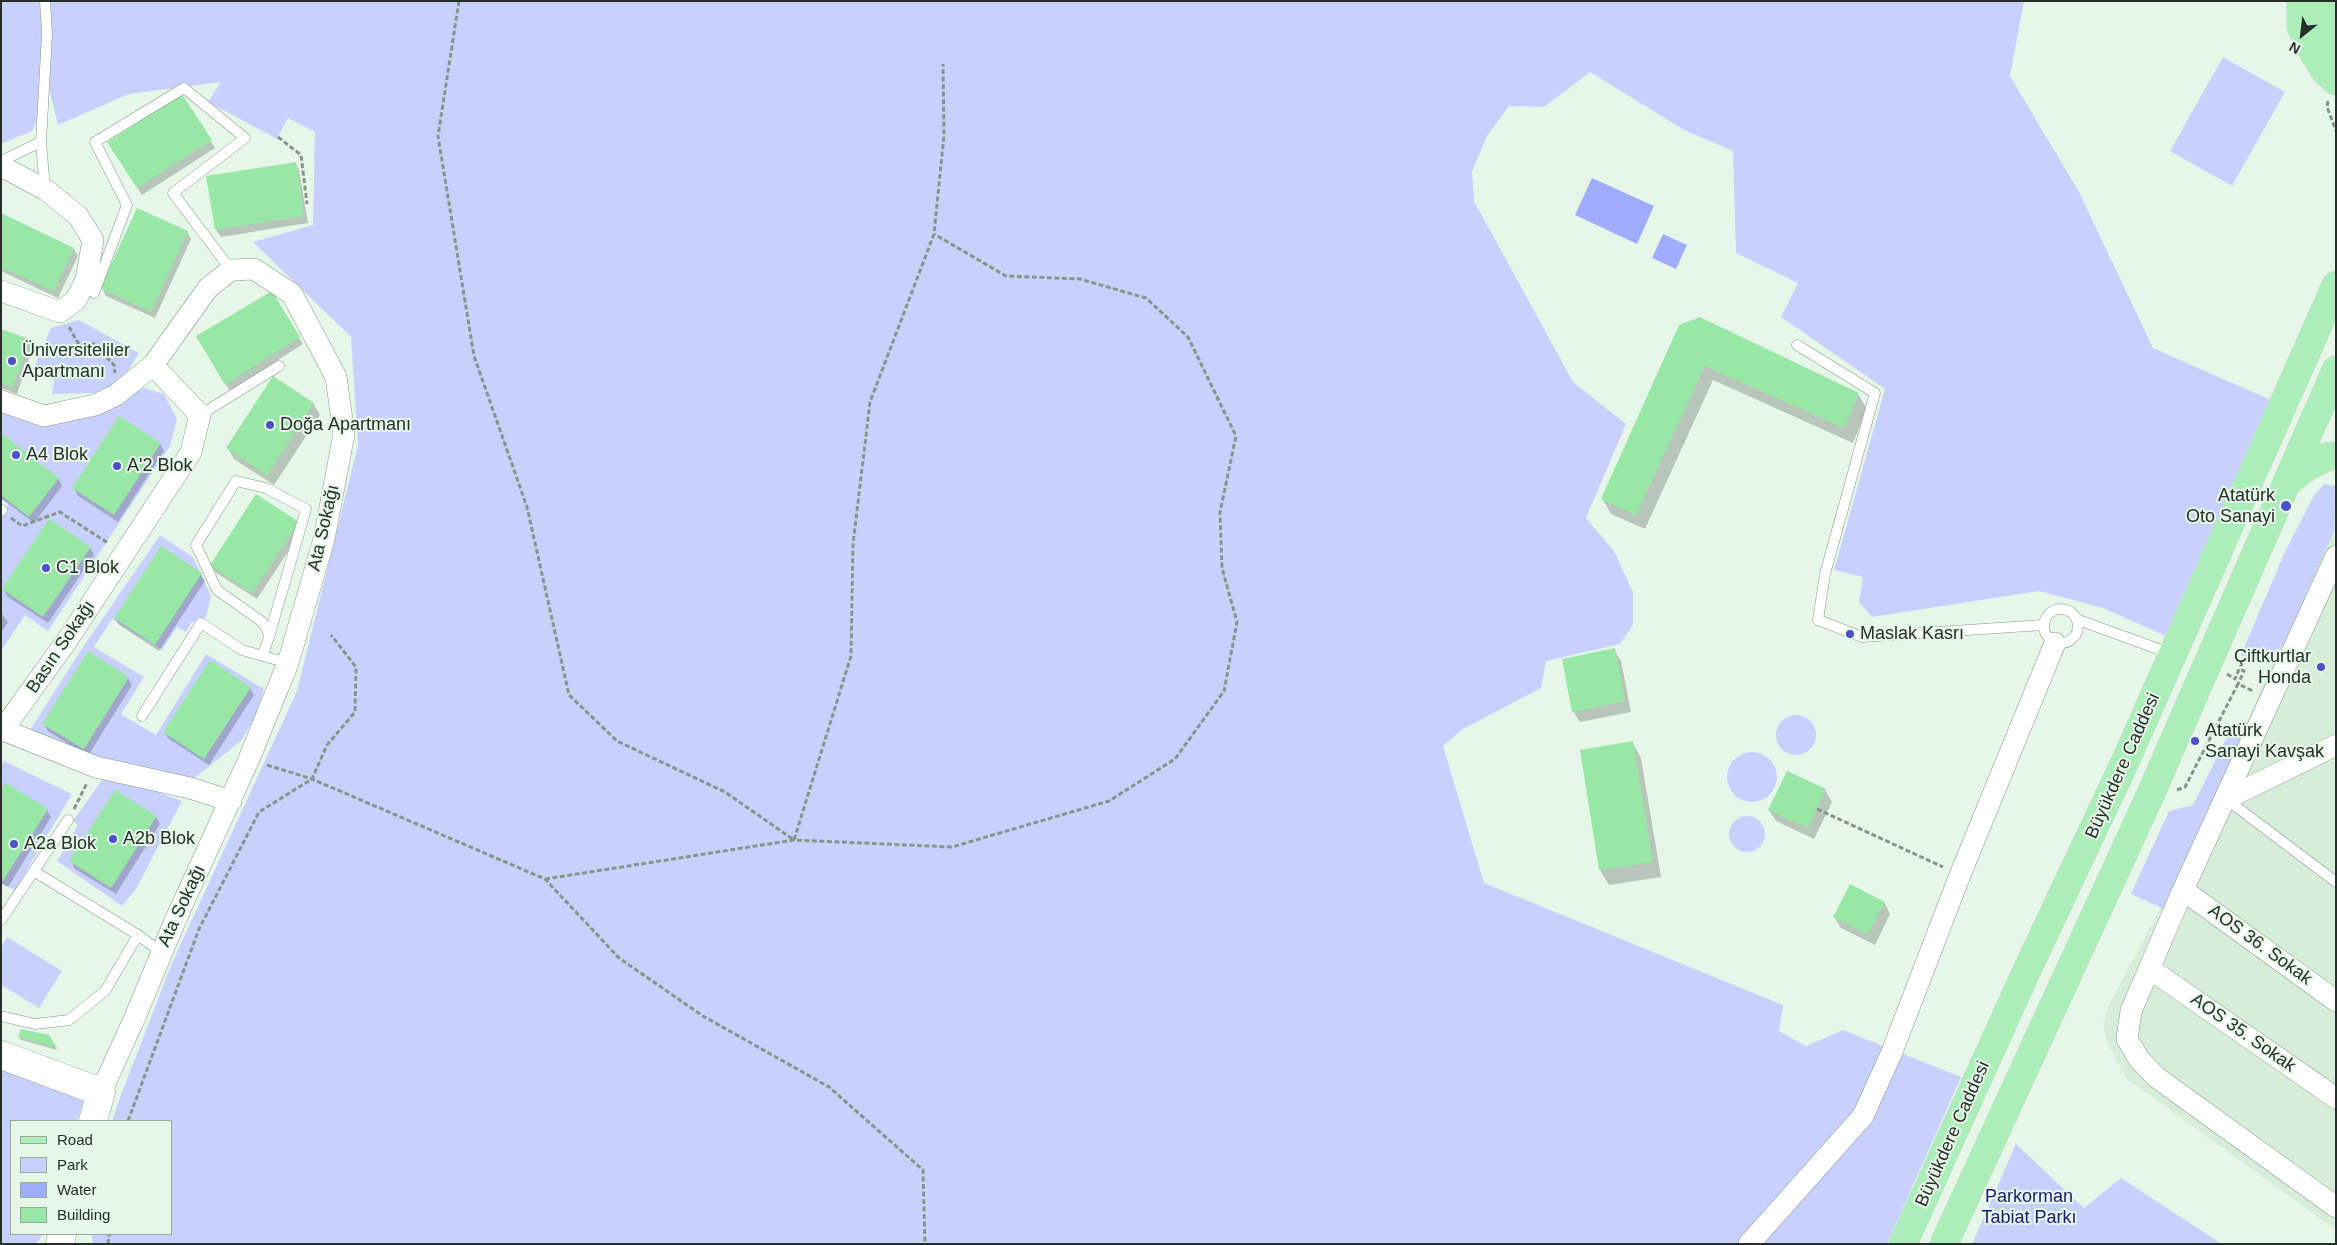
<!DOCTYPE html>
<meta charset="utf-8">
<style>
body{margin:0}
#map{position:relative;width:2337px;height:1245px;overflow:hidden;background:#e6f7e9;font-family:Arial,sans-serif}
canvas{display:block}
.frame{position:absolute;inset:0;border:2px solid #282e29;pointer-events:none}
.legend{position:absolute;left:10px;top:1120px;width:162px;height:115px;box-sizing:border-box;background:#e6f7e9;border:1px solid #9aa79c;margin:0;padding:6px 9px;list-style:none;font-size:15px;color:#282e29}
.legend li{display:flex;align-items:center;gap:10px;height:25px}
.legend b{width:25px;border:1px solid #9aa79c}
.north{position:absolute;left:2277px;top:10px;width:50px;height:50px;-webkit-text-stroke:4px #e6f7e9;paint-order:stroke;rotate:209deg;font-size:14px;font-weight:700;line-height:20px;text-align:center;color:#282e29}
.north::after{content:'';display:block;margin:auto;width:18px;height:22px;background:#282e29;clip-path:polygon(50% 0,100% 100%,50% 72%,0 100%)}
</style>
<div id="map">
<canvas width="2337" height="1245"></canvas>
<div class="frame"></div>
<ul class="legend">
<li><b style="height:6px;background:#abeeba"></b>Road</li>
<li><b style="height:14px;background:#c8d1fd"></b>Park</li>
<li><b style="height:14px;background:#9fadfe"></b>Water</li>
<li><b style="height:14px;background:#99e7a7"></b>Building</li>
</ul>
<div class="north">N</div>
</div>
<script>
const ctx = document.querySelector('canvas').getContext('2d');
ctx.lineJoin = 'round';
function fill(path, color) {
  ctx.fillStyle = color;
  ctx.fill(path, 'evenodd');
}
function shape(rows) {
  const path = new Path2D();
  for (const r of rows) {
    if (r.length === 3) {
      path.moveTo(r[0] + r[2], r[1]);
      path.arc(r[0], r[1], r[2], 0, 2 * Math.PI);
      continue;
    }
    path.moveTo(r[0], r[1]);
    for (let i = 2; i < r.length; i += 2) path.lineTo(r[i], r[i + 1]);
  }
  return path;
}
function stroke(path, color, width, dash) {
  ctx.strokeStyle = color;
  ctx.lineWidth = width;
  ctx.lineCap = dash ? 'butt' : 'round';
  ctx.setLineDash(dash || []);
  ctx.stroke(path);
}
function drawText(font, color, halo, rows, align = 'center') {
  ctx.font = font + ' Arial,sans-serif';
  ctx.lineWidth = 4;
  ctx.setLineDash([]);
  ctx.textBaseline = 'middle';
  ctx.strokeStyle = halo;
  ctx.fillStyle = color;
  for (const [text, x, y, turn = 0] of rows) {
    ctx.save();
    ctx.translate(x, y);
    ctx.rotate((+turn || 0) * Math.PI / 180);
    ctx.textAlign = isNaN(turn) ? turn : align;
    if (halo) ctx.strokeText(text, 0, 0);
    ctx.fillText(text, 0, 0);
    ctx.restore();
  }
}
const built = shape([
 [2336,503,2336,1230,2126,1078,2108,1044,2103,1025,2108,1007,2157,915,2219,788,2331,525]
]);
const green = shape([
 [1,1,2024,1,2010,76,2079,192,2153,348,2273,401,2168,637,2103,608,2039,591,1872,617,1859,602,1863,577,1834,570,1885,389,1781,317,1798,283,1736,253,1733,151,1684,130,1590,72,1544,107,1509,106,1487,136,1472,172,1474,201,1573,382,1626,424,1586,518,1614,551,1633,592,1633,625,1620,644,1546,661,1541,688,1463,729,1443,746,1484,883,1783,1005,1779,1031,1806,1046,1843,1030,1961,1077,1887,1244,93,1244,92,1234,171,1234,171,1121,112,1121,119,1100,172,963,297,691,358,445,351,337,253,242,313,225,315,132,288,118,277,139,208,102,221,82,129,94,58,125,50,92,32,131,1,144],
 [2223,57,2285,92,2232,186,2170,151],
 [79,320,139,353,119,385,93,393,52,394,55,372,33,370,51,328],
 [144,388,164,394,177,419,170,446,48,631,25,615,1,651,1,515,8,505,1,499,1,407,105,406],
 [2324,484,2336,486,2334,531,2284,644,2259,663,2241,655,2284,554,2314,495],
 [160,535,193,557,211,596,206,617,191,623,186,632,177,627,162,650,112,619,94,647,144,677,121,714,156,735,206,654,264,689,256,716,241,741,192,780,104,759,28,733,81,650],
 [1796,735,20],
 [2230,731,2248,741,2168,911,2131,894,2169,811,2193,805],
 [1752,777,25],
 [4,761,72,794,15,890,1,883,1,765],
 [107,773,182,801,136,889,122,906,57,861,78,825,73,821],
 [1747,834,18],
 [7,937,62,971,39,1008,1,985,1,947],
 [1,1063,86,1092,77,1121,11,1121,11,1234,43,1234,36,1244,1,1244],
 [2016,1144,2084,1208,2121,1178,2222,1244,1972,1244]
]);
const water = shape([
 [1592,178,1654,206,1637,244,1575,215],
 [1663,234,1687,245,1676,269,1652,258]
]);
const shadow = shape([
 [181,95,215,148,142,195,112,149],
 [295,163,299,170,308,223,221,237,216,230],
 [1,214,74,249,78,256,58,298,1,271],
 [187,232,191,239,155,318,106,296,102,288],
 [272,293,303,344,230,391,198,336],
 [1680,326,1858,394,1867,409,1853,443,1713,380,1645,529,1611,514,1602,498],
 [1,331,29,340,33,347,17,394,1,388],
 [313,403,320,415,274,485,234,459,228,448],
 [1,435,58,478,62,486,34,523,1,498],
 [160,444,164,451,118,522,78,496,74,488],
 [256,496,302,530,257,599,215,572,211,565],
 [90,548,94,555,48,623,8,597,3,589],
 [201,574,205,581,159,651,119,625,115,618],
 [1,613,8,622,1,633],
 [1614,650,1621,661,1631,712,1580,722,1573,711],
 [128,678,132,685,88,756,48,731,44,724],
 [250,688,254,695,209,765,169,739,164,732],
 [1633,743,1641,758,1661,877,1609,885,1600,870],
 [1825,790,1832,802,1814,839,1776,821,1769,810],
 [1,792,47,810,51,817,8,887,1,883],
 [156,817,160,824,116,894,75,869,71,861],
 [1884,902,1890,914,1875,945,1841,928,1834,917],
 [49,1036,57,1050,21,1040,19,1037]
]);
const building = shape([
 [182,94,212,140,137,188,107,142],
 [296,162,304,216,215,230,206,176],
 [137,208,188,231,151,312,100,288],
 [1,213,74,248,54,291,1,267],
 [272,291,300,337,225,385,196,336],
 [1700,317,1859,393,1844,428,1705,366,1636,515,1601,499,1679,325],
 [1,329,30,339,13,387,1,383],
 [273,376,314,403,267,475,226,448],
 [119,416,161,443,114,515,72,488],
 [1,433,59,478,29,517,1,495],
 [256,494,299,522,252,593,210,565],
 [49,519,91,547,43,617,2,589],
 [161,546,202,573,155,645,114,618],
 [1615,648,1625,701,1572,712,1562,659],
 [88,651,129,677,84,749,42,724],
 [210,660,251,687,204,759,163,732],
 [1633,741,1653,862,1599,870,1580,750],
 [1787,771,1826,789,1808,828,1768,810],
 [6,783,48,809,3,881,1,879,1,790],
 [115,790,157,816,111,888,69,861],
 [1850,884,1885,902,1868,934,1833,917],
 [21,1029,49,1035,57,1048,18,1037]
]);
const path = shape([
 [459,1,438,136,474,356,527,507,569,695,617,741,725,792,794,840,851,656,853,544,870,402,934,234,944,135,943,64],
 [2328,101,2327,107,2336,131],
 [278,137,301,155,307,204],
 [69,327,78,343,94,344,114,365,115,373],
 [11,518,22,526,60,512,108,543],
 [2227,674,2235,679,2239,669,2244,671,2238,684],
 [267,765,312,779,545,879,619,958,703,1016,829,1087,923,1170,925,1244],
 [2177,790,2185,787,2238,684,2253,691],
 [74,809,87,783],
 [1817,809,1943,867],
 [545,879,794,840,952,847,1109,801,1175,759,1224,691,1237,622,1222,568,1220,512,1236,436,1188,337,1146,298,1080,279,1006,276,934,234],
 [128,1121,199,929,259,812,312,779,327,745,355,712,356,667,331,635],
 [108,1244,109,1234]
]);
const lane = shape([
 [45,1,47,34,41,142,45,189],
 [1,161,41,142],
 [94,293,127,205,95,142,184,88,245,138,173,193,231,270],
 [1797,345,1875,393,1825,574,1818,620,1862,637,2043,625],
 [200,415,279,366],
 [1,511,2,510],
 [2061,626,17],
 [2076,619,2172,654],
 [263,655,269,637,267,629,261,621,217,590,196,545,236,481,266,488,306,509,269,637],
 [142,716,201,623,242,650,288,663],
 [2226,799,2336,882],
 [35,872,138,935,161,952],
 [1,920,68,820],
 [1,1016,35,1024,69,1020,105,991,138,935]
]);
const street = shape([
 [1,166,46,190,78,216,93,240,86,280,76,300,60,312,1,291],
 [1,401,44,416,95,405,116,395,153,365,208,288,231,270,254,269,292,294,336,377,344,434,324,539,288,663,249,759,178,914,135,1017,101,1092],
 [2336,556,2183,890,2131,1011,2127,1039,2139,1059,2156,1077,2336,1207],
 [3,730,96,767,190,788,231,801],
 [1,732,66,642,191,452,200,415,153,365],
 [2226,799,2336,745],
 [2183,890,2336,1001],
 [2150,969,2336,1098],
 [1749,1244,1863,1116,1892,1052,1960,875,2055,643]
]);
const secondary = shape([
 [1,1055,101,1092,93,1121],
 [60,1244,62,1234]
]);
const primary = shape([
 [2301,1,2301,27,2307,42,2325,71,2336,81],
 [2322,1,2322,19,2325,33,2336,47],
 [2288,482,2302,470,2326,457,2336,456],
 [1903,1244,2027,970,2125,762,2336,285],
 [1944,1244,2148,800,2336,370]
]);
const markers = [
 [12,361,5,"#4b51c7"],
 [270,425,5,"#4b51c7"],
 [16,455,5,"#4b51c7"],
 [117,466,5,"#4b51c7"],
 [2286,506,6,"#4b51c7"],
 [46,568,5,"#4b51c7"],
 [1850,634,5,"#4b51c7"],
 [2321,667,5,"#4b51c7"],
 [2195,741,5,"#4b51c7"],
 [113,839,5,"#4b51c7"],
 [14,844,5,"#4b51c7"]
];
const poiNames = [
 ["Üniversiteliler",22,351],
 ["Apartmanı",22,372],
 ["Doğa Apartmanı",280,425],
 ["A4 Blok",26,455],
 ["A'2 Blok",127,466],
 ["Atatürk",2275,496,"right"],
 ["Oto Sanayi",2275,517,"right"],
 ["C1 Blok",56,568],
 ["Maslak Kasrı",1860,634],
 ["Çiftkurtlar",2311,657,"right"],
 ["Honda",2311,678,"right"],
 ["Atatürk",2205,731],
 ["Sanayi Kavşak",2205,752],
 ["A2b Blok",123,839],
 ["A2a Blok",24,844]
];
const streetNames = [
 ["Ata Sokağı",324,528,-77],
 ["Basın Sokağı",61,647,-56],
 ["Büyükdere Caddesi",2123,766,-66],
 ["Ata Sokağı",182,906,-65],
 ["AOS 36. Sokak",2260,945,36],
 ["AOS 35. Sokak",2243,1033,35],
 ["Büyükdere Caddesi",1953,1134,-66]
];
const parkNames = [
 ["Parkorman",2029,1197],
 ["Tabiat Parkı",2029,1218]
];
fill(built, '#d6edd9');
fill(green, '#c8d1fd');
fill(water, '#9fadfe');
fill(shadow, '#0003');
fill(building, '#99e7a7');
stroke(lane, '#879789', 11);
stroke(street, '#879789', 22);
stroke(secondary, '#879789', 29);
stroke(primary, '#d8d9d8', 29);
stroke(path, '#88948a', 3, [5, 2.5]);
stroke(lane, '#fff', 10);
stroke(street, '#fff', 21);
stroke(secondary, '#fff', 28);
stroke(primary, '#abeeba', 28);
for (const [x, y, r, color] of markers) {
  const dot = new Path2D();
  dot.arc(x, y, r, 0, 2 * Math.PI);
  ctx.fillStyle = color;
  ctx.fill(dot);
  stroke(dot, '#e6f7e9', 2);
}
drawText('18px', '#282e29', '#e6f7e9', poiNames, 'left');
drawText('18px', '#282e29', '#e6f7e9', streetNames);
drawText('18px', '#1f1873', '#e6f7e9', parkNames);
</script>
